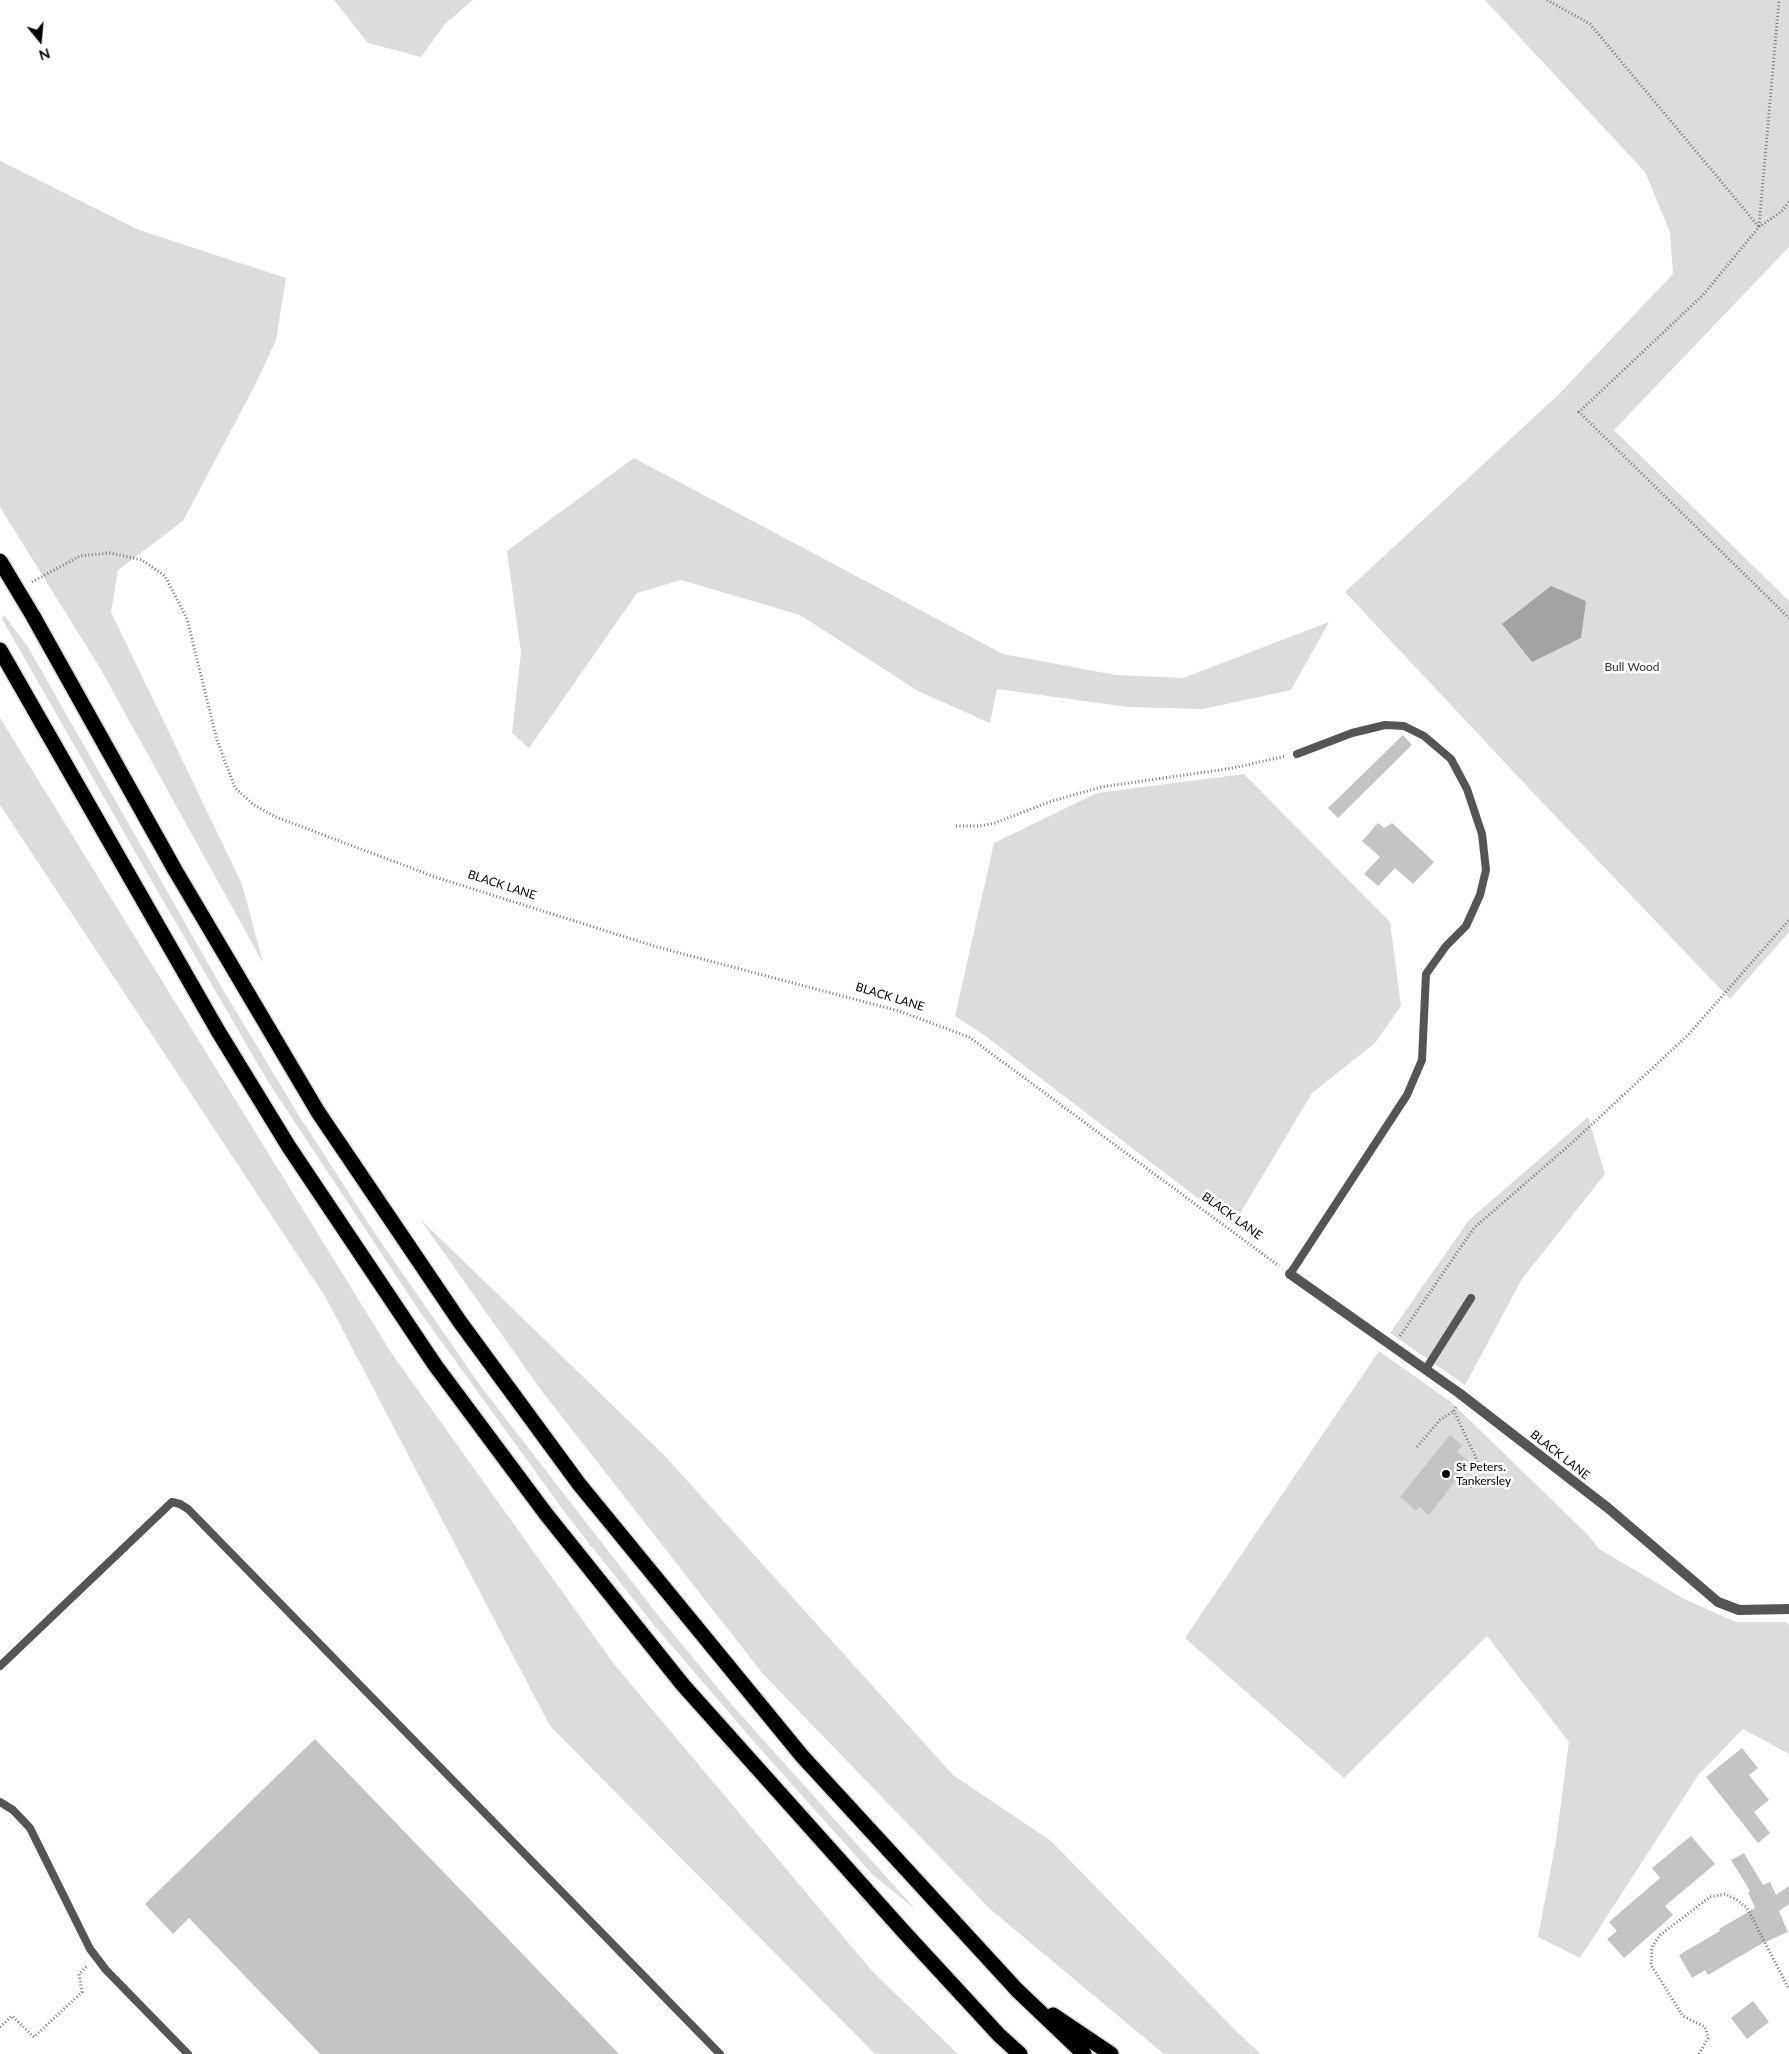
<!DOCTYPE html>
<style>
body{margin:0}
#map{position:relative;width:1789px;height:2054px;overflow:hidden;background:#fff;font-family:Lato,sans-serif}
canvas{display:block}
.north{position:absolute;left:15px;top:15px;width:50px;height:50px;-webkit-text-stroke:4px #fff;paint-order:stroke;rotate:163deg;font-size:14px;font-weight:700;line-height:20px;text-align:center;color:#000}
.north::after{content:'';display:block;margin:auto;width:18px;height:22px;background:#000;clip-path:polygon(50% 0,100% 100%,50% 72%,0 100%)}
</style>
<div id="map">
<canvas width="1789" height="2054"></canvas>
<div class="north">N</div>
</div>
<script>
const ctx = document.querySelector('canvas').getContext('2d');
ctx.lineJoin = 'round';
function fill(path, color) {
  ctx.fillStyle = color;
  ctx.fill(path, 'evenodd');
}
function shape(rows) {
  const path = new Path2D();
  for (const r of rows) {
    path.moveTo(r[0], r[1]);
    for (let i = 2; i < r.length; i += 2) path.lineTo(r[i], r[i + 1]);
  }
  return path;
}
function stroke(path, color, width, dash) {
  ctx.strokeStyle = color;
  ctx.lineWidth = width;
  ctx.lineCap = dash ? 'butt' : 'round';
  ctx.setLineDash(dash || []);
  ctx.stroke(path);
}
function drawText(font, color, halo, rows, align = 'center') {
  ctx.font = font + ' Lato,sans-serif';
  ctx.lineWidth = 5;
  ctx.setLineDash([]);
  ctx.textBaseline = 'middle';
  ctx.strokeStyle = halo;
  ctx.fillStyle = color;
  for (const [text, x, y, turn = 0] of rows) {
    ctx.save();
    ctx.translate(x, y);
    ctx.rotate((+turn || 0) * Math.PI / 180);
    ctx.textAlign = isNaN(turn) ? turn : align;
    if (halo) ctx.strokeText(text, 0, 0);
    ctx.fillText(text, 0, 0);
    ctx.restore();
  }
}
const green = shape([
 [334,0,473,0,445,24,421,57,368,43],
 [1485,0,1789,0,1789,247,1614,430,1789,601,1789,932,1730,999,1540,800,1345,592,1558,395,1673,274,1670,232,1645,172],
 [0,161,139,230,286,278,276,340,255,385,183,521,118,570,111,612,242,884,263,963,100,668,0,507],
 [634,458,1003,654,1116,675,1183,678,1329,622,1291,690,1203,709,1128,707,997,689,990,723,918,691,800,615,681,580,637,593,529,748,512,733,521,653,507,551],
 [4,615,28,647,222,988,298,1114,376,1235,482,1388,657,1614,732,1705,915,1909,873,1875,755,1743,653,1624,566,1514,420,1312,267,1080,146,871,2,619],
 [0,718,392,1354,614,1664,872,1971,958,2054,875,2054,550,1726,326,1298,0,805],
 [1244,774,1390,922,1401,1006,1375,1043,1312,1093,1233,1225,984,1035,955,1016,994,843,1097,793],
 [1588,1117,1605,1174,1522,1279,1465,1385,1390,1333,1469,1220],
 [420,1219,664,1455,953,1775,1051,1841,1238,2033,1261,2054,1164,2054,990,1909,763,1674,541,1390],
 [1379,1351,1451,1402,1588,1535,1599,1549,1686,1600,1736,1622,1786,1622,1789,1625,1789,1754,1743,1729,1699,1774,1580,1958,1538,1937,1556,1841,1569,1742,1487,1636,1344,1778,1185,1638]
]);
const water = shape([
 [1551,586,1586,601,1581,638,1532,662,1502,624]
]);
const building = shape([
 [1403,735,1412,745,1338,818,1328,808],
 [1378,823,1384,828,1392,823,1434,862,1413,884,1395,868,1378,886,1364,874,1380,857,1362,841],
 [1450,1435,1462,1445,1457,1452,1470,1462,1429,1515,1419,1507,1416,1511,1400,1497],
 [315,1739,619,2054,320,2054,189,1918,173,1934,145,1904],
 [1742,1748,1758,1768,1749,1775,1769,1800,1754,1812,1770,1833,1758,1843,1706,1777],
 [1691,1836,1715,1864,1665,1906,1673,1915,1624,1958,1607,1939,1617,1931,1609,1922,1660,1878,1652,1868],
 [1744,1853,1763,1885,1770,1882,1776,1895,1789,1886,1789,1904,1779,1911,1788,1932,1761,1944,1708,1975,1705,1970,1692,1978,1679,1955,1720,1931,1719,1929,1755,1908,1748,1892,1750,1891,1731,1860],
 [1753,2001,1769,2022,1747,2039,1731,2018]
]);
const path = shape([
 [1547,0,1590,24,1759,227],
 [1789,202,1781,212,1759,227,1703,295,1579,412,1789,618],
 [1759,226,1779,0],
 [32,582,80,556,110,553,142,560,165,576,187,619,217,740,235,788,254,805,276,817,435,877,657,947,899,1011,969,1037,1279,1266],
 [956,826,979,826,995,823,1049,802,1101,787,1233,768,1286,756],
 [1400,1336,1474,1228,1574,1141,1688,1035,1789,920],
 [1456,1407,1454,1411,1477,1460,1479,1472,1477,1477,1470,1489],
 [1417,1447,1440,1420,1454,1411],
 [0,2027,12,2016,34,2037,82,1992,79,1974,88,1965],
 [1699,2054,1708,2038,1705,2027,1683,2016,1651,1965,1652,1947,1660,1935,1710,1897,1725,1894,1737,1900,1747,1908,1789,1989]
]);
const lane = shape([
 [1290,1274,1407,1095,1422,1060,1426,974,1446,946,1466,926,1480,895,1486,870,1482,834,1467,789,1451,759,1424,736,1404,726,1385,725,1352,733,1297,754],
 [1426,1369,1471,1298],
 [0,1666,172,1502,180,1504,188,1509,720,2054],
 [0,1802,13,1810,30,1828,90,1949,106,1970,188,2054]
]);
const street = shape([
 [1290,1274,1459,1393,1608,1508,1718,1602,1739,1610,1789,1609]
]);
const highway = shape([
 [33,616,175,870,318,1112,460,1322,579,1484,802,1756,1017,1990,1084,2054],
 [0,650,218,1031,289,1147,435,1365,546,1514,683,1685,904,1932,999,2035,1020,2054],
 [1053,2015,1111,2054]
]);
const highwayBridge = shape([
 [0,561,33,616]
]);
const markers = [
 [1446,1474,5,"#000"]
];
const parkNames = [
 ["Bull Wood",1632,667]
];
const streetNames = [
 ["BLACK LANE",502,885,18],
 ["BLACK LANE",890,997,17],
 ["BLACK LANE",1232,1216,36],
 ["BLACK LANE",1560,1455,38]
];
const poiNames = [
 ["St Peters.",1456,1467],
 ["Tankersley",1456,1481]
];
fill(green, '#dcdcdc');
fill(water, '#a3a3a3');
fill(building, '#c4c4c4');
stroke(highway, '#dbdbdb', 18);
stroke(path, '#777', 3, [1, 2.5]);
stroke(lane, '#555', 8);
stroke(street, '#555', 10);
stroke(highway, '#000', 15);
stroke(highwayBridge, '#dbdbdb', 18, []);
stroke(highwayBridge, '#000', 15);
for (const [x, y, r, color] of markers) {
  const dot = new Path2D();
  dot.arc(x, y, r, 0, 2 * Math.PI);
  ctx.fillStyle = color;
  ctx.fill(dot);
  stroke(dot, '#fff', 2);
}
drawText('12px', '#333', '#fff', parkNames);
drawText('12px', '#000', '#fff', streetNames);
drawText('12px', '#000', '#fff', poiNames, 'left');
</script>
